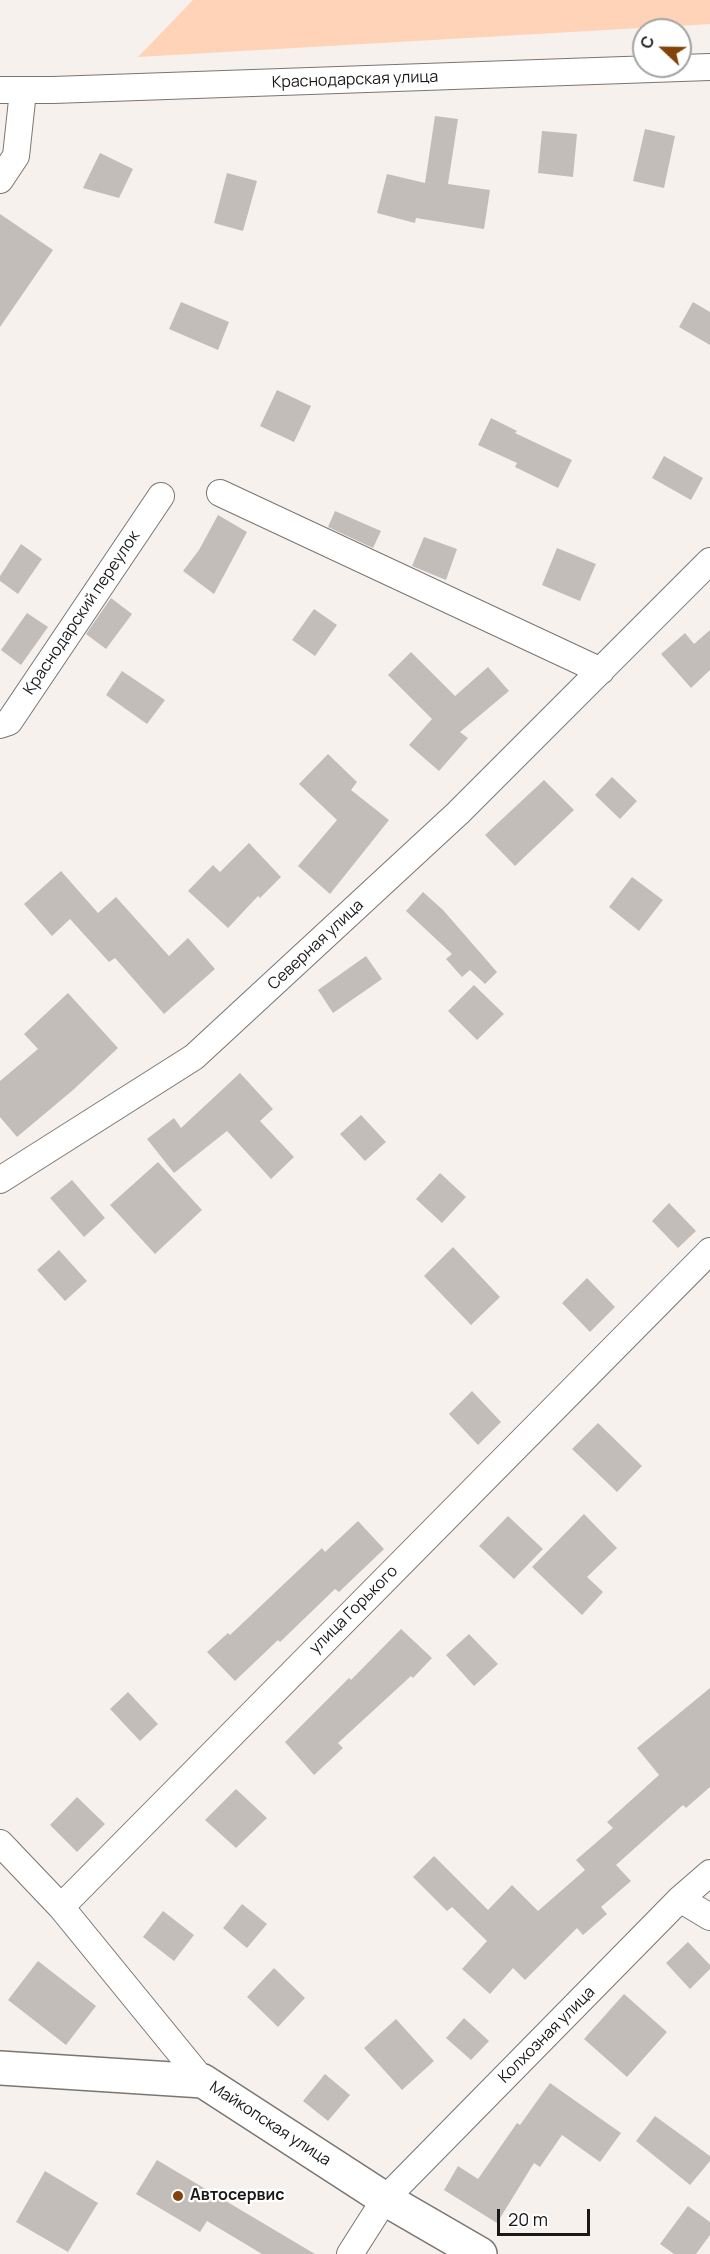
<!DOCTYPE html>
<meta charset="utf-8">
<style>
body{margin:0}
#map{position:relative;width:710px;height:2254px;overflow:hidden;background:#f7f1ed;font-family:Manrope,sans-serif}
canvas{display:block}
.north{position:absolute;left:632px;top:18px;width:60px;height:60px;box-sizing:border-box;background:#fff;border:2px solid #a4a3a3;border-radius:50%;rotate:292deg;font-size:16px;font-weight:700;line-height:24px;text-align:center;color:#1b1918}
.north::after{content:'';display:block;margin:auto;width:21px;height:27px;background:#83430a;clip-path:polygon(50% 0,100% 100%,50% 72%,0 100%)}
.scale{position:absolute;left:497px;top:2209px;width:93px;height:27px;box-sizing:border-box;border:3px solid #1b1918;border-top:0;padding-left:8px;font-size:18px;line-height:21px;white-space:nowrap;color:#1b1918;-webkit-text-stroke:4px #fff;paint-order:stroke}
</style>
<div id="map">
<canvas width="710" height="2254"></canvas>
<div class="north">С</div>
<div class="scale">20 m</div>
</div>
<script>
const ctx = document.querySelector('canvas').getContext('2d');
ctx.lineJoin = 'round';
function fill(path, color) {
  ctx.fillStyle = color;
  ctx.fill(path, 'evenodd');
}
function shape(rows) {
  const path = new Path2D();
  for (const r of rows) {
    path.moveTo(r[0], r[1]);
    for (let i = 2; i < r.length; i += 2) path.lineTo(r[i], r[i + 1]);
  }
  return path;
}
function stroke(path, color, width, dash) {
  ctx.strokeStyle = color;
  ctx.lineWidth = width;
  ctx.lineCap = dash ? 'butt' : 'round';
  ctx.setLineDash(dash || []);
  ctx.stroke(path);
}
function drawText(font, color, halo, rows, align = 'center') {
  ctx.font = font + ' Manrope,sans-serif';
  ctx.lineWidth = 4.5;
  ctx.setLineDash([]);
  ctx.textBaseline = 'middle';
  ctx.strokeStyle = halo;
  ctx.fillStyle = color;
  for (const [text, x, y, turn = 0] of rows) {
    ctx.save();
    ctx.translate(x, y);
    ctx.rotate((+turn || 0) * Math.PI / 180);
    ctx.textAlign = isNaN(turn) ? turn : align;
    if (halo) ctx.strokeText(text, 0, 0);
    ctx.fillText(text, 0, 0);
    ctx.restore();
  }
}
const green = shape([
 [193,0,710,0,710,24,138,57]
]);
const building = shape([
 [435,116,458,119,448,184,490,190,484,229,416,218,415,223,377,213,387,174,425,183],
 [645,129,675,136,664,188,633,181],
 [542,131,577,134,573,177,538,173],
 [100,153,133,169,119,198,83,188],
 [227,173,257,181,243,231,214,223],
 [0,214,53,250,0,327],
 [181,302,229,322,218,350,169,329],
 [693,302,710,312,710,345,679,327],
 [277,390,311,406,294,442,260,426],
 [491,418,517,431,515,433,572,460,558,488,515,467,517,463,478,445],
 [664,456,703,478,691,500,652,478],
 [335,511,381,531,373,548,328,527],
 [218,515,247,532,214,594,183,571,199,550],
 [424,537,457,549,446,580,412,566],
 [21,544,42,559,18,594,0,581,0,576],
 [557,548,596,564,580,601,542,585],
 [111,598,132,614,106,649,86,634],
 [314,609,337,625,315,656,292,640],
 [27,613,48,627,21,665,1,650],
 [710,630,710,670,691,688,661,654,685,633,694,644],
 [411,652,455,696,488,667,509,691,460,732,468,738,439,771,409,745,432,719,388,675],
 [122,671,165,700,147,724,106,695],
 [328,754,357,782,351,790,389,820,330,894,298,866,337,820,299,784],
 [612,777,637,801,620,819,595,795],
 [544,780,574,810,515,866,485,835],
 [249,843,281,877,260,898,258,896,228,928,188,891,213,865,220,872],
 [61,871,98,913,116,897,169,956,188,938,215,969,164,1014,115,958,109,962,70,919,52,936,24,904],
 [632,877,663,900,639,931,609,907],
 [423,892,443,910,497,972,485,984,470,970,462,977,446,959,452,954,406,911],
 [366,956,382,979,333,1013,318,990],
 [474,985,504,1014,477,1040,448,1011],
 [68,993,118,1048,73,1090,17,1137,0,1117,0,1081,38,1049,24,1034],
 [240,1073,273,1109,260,1121,294,1157,271,1179,227,1131,174,1173,147,1139,174,1118,181,1128],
 [361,1115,386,1142,365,1161,340,1134],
 [158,1162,202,1210,155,1254,110,1205],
 [440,1173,466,1197,442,1223,416,1199],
 [72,1180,105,1218,84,1237,50,1198],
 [669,1203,696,1231,678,1248,652,1221],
 [453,1247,500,1297,471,1325,424,1276],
 [59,1250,87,1281,65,1301,37,1270],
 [587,1278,615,1307,590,1332,562,1303],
 [472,1391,501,1422,478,1445,449,1414],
 [598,1423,642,1466,617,1492,572,1449],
 [584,1514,617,1548,587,1577,603,1592,582,1615,532,1567],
 [508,1516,543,1549,514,1579,479,1546],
 [358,1521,384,1549,339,1592,335,1589,280,1642,278,1640,235,1681,207,1652,228,1633,230,1635,322,1548,325,1552],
 [401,1629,432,1658,413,1678,411,1676,338,1743,343,1748,314,1775,285,1742,349,1678,351,1680],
 [469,1634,498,1664,474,1686,446,1655],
 [710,1688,710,1787,686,1808,683,1805,616,1865,631,1881,601,1907,607,1914,583,1935,577,1928,525,1980,513,1968,490,1994,462,1969,487,1941,452,1907,447,1911,413,1877,434,1856,488,1910,512,1885,538,1911,585,1870,576,1860,613,1828,607,1822,659,1775,637,1748],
 [128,1692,158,1724,140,1741,110,1709],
 [236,1789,267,1818,236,1848,205,1820],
 [77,1797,105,1824,77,1852,50,1825],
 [242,1904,267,1924,247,1948,223,1928],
 [163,1911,194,1935,174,1961,143,1937],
 [688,1942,710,1965,710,1969,690,1989,666,1963],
 [38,1961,96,2006,66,2045,8,2000],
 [274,1968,305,1998,278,2027,247,1997],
 [624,1994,667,2032,627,2077,584,2039],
 [464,2018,489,2041,471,2060,446,2038],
 [396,2019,434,2061,402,2090,364,2048],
 [325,2074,350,2095,328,2121,303,2101],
 [550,2083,621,2133,600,2162,562,2135,540,2167,534,2163,497,2223,444,2190,458,2166,478,2179,517,2123,520,2125],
 [655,2116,710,2156,710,2161,690,2185,636,2141],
 [157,2160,219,2197,315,2254,262,2254,207,2221,200,2232,136,2194],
 [45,2171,98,2203,68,2252,16,2222],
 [688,2206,710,2222,710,2235,696,2254,674,2254,660,2244]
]);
const minor = shape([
 [0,90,53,90,710,67],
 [0,180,16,156,23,91],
 [220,493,601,671],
 [0,725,9,722,161,496],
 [0,1180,194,1057,458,813,710,561],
 [0,1843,61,1907,203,2081],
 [680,1899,710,1917],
 [61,1907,710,1251],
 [350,2254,385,2199,680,1899,710,1873]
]);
const tertiary = shape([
 [0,2068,203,2081,385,2199,480,2254]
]);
const markers = [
 [178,2196,6,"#83430a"]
];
const streetNames = [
 ["Краснодарская улица",355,80,-2],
 ["Краснодарский переулок",82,613,-56],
 ["Северная улица",316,945,-43],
 ["улица Горького",354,1610,-45],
 ["Колхозная улица",547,2035,-45],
 ["Майкопская улица",270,2124,33]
];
const poiNames = [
 ["Автосервис",190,2196]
];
fill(green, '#fed3b7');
fill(building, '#c3bdba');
stroke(minor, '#7b7572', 28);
stroke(tertiary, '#7b7572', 36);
stroke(minor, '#fff', 26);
stroke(tertiary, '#fff', 33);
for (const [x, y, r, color] of markers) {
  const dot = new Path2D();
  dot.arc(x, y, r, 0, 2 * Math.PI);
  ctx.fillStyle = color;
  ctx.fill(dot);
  stroke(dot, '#fff', 2);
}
drawText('16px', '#1b1918', '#fff', streetNames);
drawText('bold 16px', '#1b1918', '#fff', poiNames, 'left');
</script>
